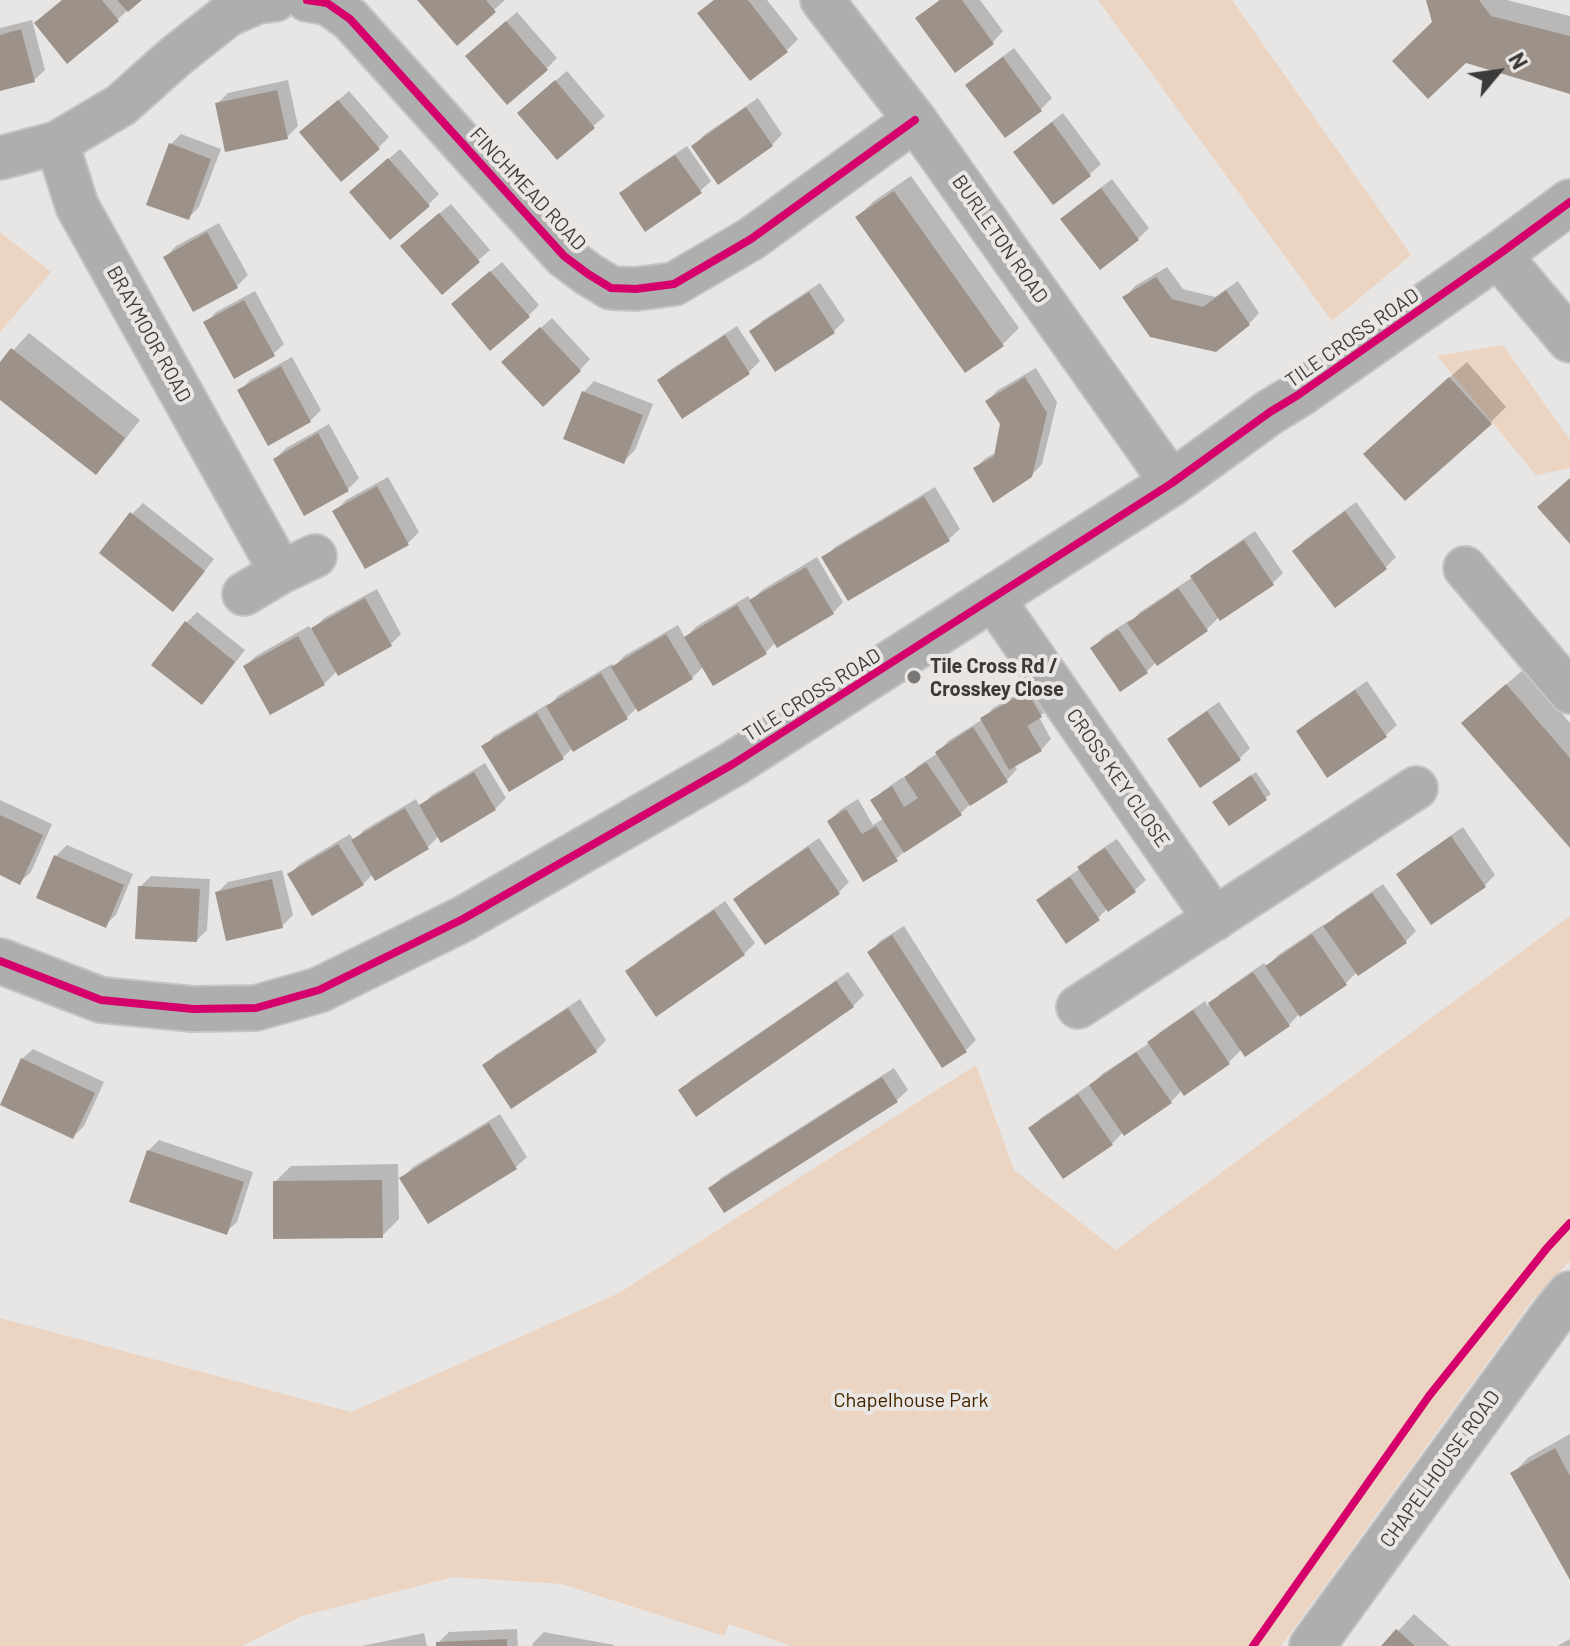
<!DOCTYPE html>
<style>
body{margin:0}
#map{position:relative;width:1570px;height:1646px;overflow:hidden;background:#e8e6e5;font-family:Barlow,sans-serif}
canvas{display:block}
.north{position:absolute;left:1458px;top:32px;width:80px;height:80px;-webkit-text-stroke:6px #e9e6e4;paint-order:stroke;rotate:61deg;font-size:22px;font-weight:700;line-height:32px;text-align:center;color:#3d3b3a}
.north::after{content:'';display:block;margin:auto;width:28px;height:36px;background:#3d3b3a;clip-path:polygon(50% 0,100% 100%,50% 72%,0 100%)}
</style>
<div id="map">
<canvas width="1570" height="1646"></canvas>
<div class="north">N</div>
</div>
<script>
const ctx = document.querySelector('canvas').getContext('2d');
ctx.lineJoin = 'round';
function fill(path, color) {
  ctx.fillStyle = color;
  ctx.fill(path, 'evenodd');
}
function shape(rows) {
  const path = new Path2D();
  for (const r of rows) {
    path.moveTo(r[0], r[1]);
    for (let i = 2; i < r.length; i += 2) path.lineTo(r[i], r[i + 1]);
  }
  return path;
}
function stroke(path, color, width, dash) {
  ctx.strokeStyle = color;
  ctx.lineWidth = width;
  ctx.lineCap = dash ? 'butt' : 'round';
  ctx.setLineDash(dash || []);
  ctx.stroke(path);
}
function drawText(font, color, halo, rows, align = 'center') {
  ctx.font = font + ' Barlow,sans-serif';
  ctx.lineWidth = 8;
  ctx.setLineDash([]);
  ctx.textBaseline = 'middle';
  ctx.strokeStyle = halo;
  ctx.fillStyle = color;
  for (const [text, x, y, turn = 0] of rows) {
    ctx.save();
    ctx.translate(x, y);
    ctx.rotate((+turn || 0) * Math.PI / 180);
    ctx.textAlign = isNaN(turn) ? turn : align;
    if (halo) ctx.strokeText(text, 0, 0);
    ctx.fillText(text, 0, 0);
    ctx.restore();
  }
}
const green = shape([
 [1098,0,1232,0,1411,255,1332,321],
 [0,232,51,272,0,332],
 [1503,345,1570,440,1570,468,1536,475,1437,356],
 [1570,916,1570,1261,1531,1302,1281,1646,791,1646,729,1624,724,1636,562,1584,453,1577,302,1616,242,1646,0,1646,0,1318,351,1412,619,1293,976,1065,1014,1170,1116,1250]
]);
const shadow = shape([
 [62,0,139,0,118,19],
 [420,0,505,0,457,43],
 [714,0,767,0,798,39,787,50,751,78,700,13],
 [939,0,980,0,1003,31,993,42,918,19],
 [1428,0,1507,0,1570,16,1570,92,1466,61,1434,22],
 [517,12,557,58,546,69,478,45],
 [32,20,45,70,34,80,0,89,0,28],
 [1014,48,1052,98,1041,109,1005,136,967,85,978,75],
 [567,71,605,116,557,157,530,102],
 [288,80,298,126,287,137,217,104,228,93],
 [349,91,389,137,378,148,313,122],
 [758,98,782,134,772,145,694,146,704,135],
 [1063,113,1101,164,1090,174,1053,202,1015,152,1026,142],
 [181,134,221,149,199,207,188,218,171,144],
 [687,146,711,181,700,191,622,194,632,183],
 [400,149,439,194,428,205,363,181],
 [911,176,1019,328,1003,344,966,370,857,217,874,201],
 [1112,179,1149,228,1138,239,1063,219,1074,208],
 [451,204,490,250,442,292,413,235],
 [219,223,248,275,237,286,194,309,166,257,176,246],
 [502,262,539,305,528,316,464,294],
 [1167,267,1183,289,1215,297,1238,281,1259,313,1249,324,1125,297,1135,286],
 [820,283,845,320,834,331,776,369,752,332,762,321],
 [255,291,284,344,273,354,206,323,216,312],
 [552,318,590,359,580,370,515,351],
 [737,326,760,361,749,372,682,416,659,380,670,370],
 [29,333,140,420,112,456,96,473,0,397,0,365],
 [292,357,321,410,310,421,240,391,250,380],
 [1467,362,1506,407,1490,423,1382,437],
 [1036,368,1057,402,1042,464,1031,476,975,468,986,458,997,452,1002,423,987,401,998,390],
 [594,381,653,404,635,450,624,461,584,392],
 [329,424,359,478,348,489,305,513,275,459,286,448],
 [388,477,419,532,408,543,366,567,335,511,346,500],
 [935,487,960,529,949,539,824,558,835,547],
 [1356,502,1396,557,1385,568,1295,551,1305,540],
 [143,503,214,559,183,598,102,553,132,514],
 [1255,531,1283,573,1272,584,1220,616,1207,629,1156,662,1147,671,1121,689,1093,648,1103,637,1130,620,1131,622,1140,612,1190,579,1204,566],
 [817,557,843,602,833,613,776,642,765,653,704,666,692,678,638,707,627,717,573,748,563,757,509,789,484,747,494,736,548,704,549,705,559,695,612,664,614,667,624,656,678,625,685,638,697,626,748,596,751,601,762,590],
 [377,589,401,634,391,644,337,671,324,684,245,666,256,656,309,626,312,630,324,618],
 [197,612,245,650,213,691,202,702,186,623],
 [1524,669,1570,723,1570,845,1480,707],
 [1367,681,1397,725,1386,735,1328,775,1298,731,1309,721],
 [1038,682,1052,705,1039,717,1051,739,1041,750,1014,765,1017,769,1007,780,972,802,960,814,907,849,896,859,829,821,840,810,858,799,873,825,884,818,873,800,884,790,903,777,904,779,918,766,938,753,948,741,983,719,993,708],
 [1219,702,1250,748,1240,758,1169,740,1180,729],
 [485,763,506,798,495,809,439,836,427,848,373,874,363,884,289,874,300,864,350,834,354,841,364,830,416,799,420,807,432,795],
 [1256,772,1271,794,1230,824,1214,802],
 [0,800,52,824,31,872,20,882,0,873],
 [1463,827,1495,875,1484,886,1399,874,1410,864],
 [819,838,849,882,839,892,735,899,746,889],
 [1117,839,1146,880,1135,890,1107,909,1098,918,1038,900,1049,890,1081,868,1091,856],
 [67,845,133,874,116,915,105,925,38,897,56,856],
 [282,870,293,915,282,926,217,893,228,882],
 [151,876,210,879,207,930,197,940,140,887],
 [1383,884,1416,931,1405,942,1357,972,1345,984,1300,1013,1289,1025,1242,1049,1229,1062,1182,1090,1171,1102,1123,1132,1112,1144,1030,1128,1041,1118,1089,1085,1090,1086,1102,1074,1148,1044,1160,1032,1205,1001,1208,1006,1221,993,1264,963,1267,967,1278,955,1323,925,1325,928,1336,916],
 [725,901,755,943,744,954,656,1014,628,972,638,961],
 [904,926,976,1040,966,1050,870,952,880,941],
 [848,972,864,995,853,1006,681,1091,691,1080],
 [580,999,606,1040,596,1051,485,1066,495,1055],
 [33,1049,104,1082,84,1126,73,1137,22,1059],
 [894,1068,908,1090,897,1100,711,1188,721,1178],
 [500,1114,527,1157,516,1167,429,1221,402,1178,413,1167],
 [159,1140,253,1172,237,1222,226,1232,148,1151],
 [398,1164,399,1219,382,1236,275,1182,291,1166],
 [1570,1434,1570,1576,1513,1473,1529,1457],
 [1414,1614,1450,1646,1384,1646],
 [517,1629,518,1646,438,1646,438,1643,449,1632],
 [544,1632,614,1645,614,1646,532,1646,533,1643],
 [424,1633,427,1646,362,1646],
 [1570,1639,1570,1646,1557,1646]
]);
const building = shape([
 [62,0,102,0,119,21,67,64,34,23],
 [117,0,142,0,128,12],
 [417,0,486,0,496,12,457,46],
 [714,0,748,0,788,52,750,81,697,13],
 [940,0,962,0,994,44,955,73,915,18],
 [1426,0,1479,0,1491,16,1570,36,1570,94,1466,63,1428,99,1392,61,1432,22],
 [506,21,548,70,507,105,465,56],
 [21,29,35,82,0,91,0,35],
 [1003,57,1042,111,1005,138,965,85],
 [555,80,595,128,557,160,517,113],
 [277,90,288,139,225,152,215,103],
 [338,100,380,149,341,182,299,132],
 [746,107,773,146,718,185,691,146],
 [1052,122,1091,176,1053,205,1013,152],
 [169,143,211,159,189,220,146,205],
 [675,155,702,193,645,232,619,193],
 [388,158,430,206,390,240,349,192],
 [1101,188,1139,240,1100,270,1060,219],
 [894,191,1004,346,965,373,855,217],
 [439,213,480,262,442,295,400,246],
 [207,232,238,288,193,312,163,257],
 [490,271,530,317,490,351,451,304],
 [1156,277,1172,299,1203,307,1226,290,1250,325,1216,352,1150,337,1122,297],
 [809,292,835,333,775,372,749,331],
 [244,300,275,356,234,379,203,322],
 [540,327,581,371,543,407,501,362],
 [725,335,750,374,682,419,657,380],
 [11,348,125,438,96,475,0,400,0,362],
 [281,366,311,422,268,446,237,390],
 [1025,377,1047,413,1032,477,993,503,973,468,994,456,1000,424,985,401],
 [1449,377,1492,424,1405,501,1363,454],
 [582,391,643,415,624,464,563,439],
 [318,433,349,491,304,516,273,459],
 [1570,478,1570,544,1537,507],
 [377,486,409,545,365,569,332,511],
 [924,496,950,541,848,601,821,557],
 [1345,511,1387,569,1335,608,1292,551],
 [130,512,205,571,173,612,99,553],
 [1244,540,1274,585,1220,621,1190,576],
 [806,567,834,614,777,648,749,600],
 [1178,588,1208,631,1157,666,1127,623],
 [365,598,392,646,338,676,311,628],
 [737,605,767,654,713,686,684,637],
 [185,621,235,662,202,705,151,665],
 [1118,629,1148,673,1120,692,1090,648],
 [666,634,693,679,638,712,611,667],
 [298,636,325,685,270,715,243,666],
 [601,673,628,719,573,752,546,706],
 [1506,684,1570,758,1570,848,1461,723],
 [1355,690,1387,737,1327,778,1296,731],
 [1027,691,1042,717,1027,726,1042,751,1009,770,980,718],
 [1207,711,1241,760,1200,788,1167,739],
 [537,713,564,759,509,792,481,746],
 [973,727,1008,782,970,806,935,752],
 [926,762,962,815,904,853,870,800,892,786,904,807,918,798,904,777],
 [474,772,496,810,441,843,419,805],
 [1251,775,1267,800,1229,826,1212,802],
 [405,808,429,849,375,881,351,840],
 [846,809,862,834,876,826,898,861,863,882,827,821],
 [0,815,43,835,20,885,0,875],
 [1451,836,1486,887,1431,925,1396,874],
 [338,844,364,885,312,916,287,874],
 [808,847,840,894,765,945,733,899],
 [1105,848,1136,892,1108,912,1077,867],
 [54,855,124,885,106,928,36,898],
 [1070,877,1100,920,1066,944,1036,900],
 [272,879,283,928,226,941,215,892],
 [138,886,200,889,197,942,135,939],
 [1372,893,1407,943,1358,976,1323,926],
 [714,910,745,955,656,1017,625,971],
 [1312,934,1347,985,1300,1017,1265,966],
 [892,935,967,1052,942,1068,867,952],
 [1253,972,1290,1026,1245,1057,1208,1003],
 [836,981,854,1007,696,1117,678,1090],
 [568,1008,597,1052,511,1109,482,1065],
 [1193,1010,1230,1064,1184,1096,1147,1042],
 [1136,1052,1172,1103,1124,1136,1089,1085],
 [21,1058,95,1093,73,1139,0,1105],
 [882,1077,898,1102,724,1213,708,1188],
 [1078,1094,1113,1145,1063,1179,1028,1128],
 [489,1123,517,1169,428,1224,399,1178],
 [147,1150,244,1182,227,1235,129,1202],
 [382,1180,383,1238,273,1239,273,1181],
 [1555,1448,1570,1476,1570,1580,1510,1473],
 [1396,1629,1415,1646,1381,1646],
 [507,1639,507,1646,436,1646,436,1642]
]);
const minor = shape([
 [307,0,327,3,350,19,564,256,588,274,611,288,636,289,674,284,751,239,915,120],
 [822,0,915,120,1172,483],
 [57,143,121,105,176,56,228,15,258,2,275,0],
 [0,158,57,143,77,206,281,572],
 [1465,568,1570,692],
 [244,594,281,572,315,556],
 [993,599,1215,919],
 [1078,1007,1416,788]
]);
const tertiary = shape([
 [1498,255,1570,340],
 [0,961,101,1000,193,1009,256,1008,319,990,463,919,733,764,1172,483,1270,412,1298,395,1498,255,1570,202],
 [1312,1646,1555,1312,1570,1294]
]);
const cycleway = shape([
 [307,0,327,3,350,19,564,256,588,274,611,288,636,289,674,284,751,239,915,120],
 [0,961,101,1000,193,1009,256,1008,319,990,463,919,733,764,1172,483,1270,412,1298,395,1498,255,1570,202],
 [1253,1646,1429,1396,1547,1248,1570,1223]
]);
const markers = [
 [914,677,8,"#797776"]
];
const streetNames = [
 ["FINCHMEAD ROAD",528,189,47],
 ["BURLETON ROAD",1000,239,55],
 ["BRAYMOOR ROAD",149,334,61],
 ["TILE CROSS ROAD",1352,338,-35],
 ["TILE CROSS ROAD",812,695,-32],
 ["CROSS KEY CLOSE",1118,778,55],
 ["CHAPELHOUSE ROAD",1440,1469,-54]
];
const poiNames = [
 ["Tile Cross Rd /",930,666],
 ["Crosskey Close",930,689]
];
const parkNames = [
 ["Chapelhouse Park",911,1400]
];
fill(green, '#ebd4c1');
fill(shadow, '#0003');
fill(building, '#9c928a');
stroke(minor, '#c5c4c4', 46);
stroke(tertiary, '#c5c4c4', 48);
stroke(minor, '#aeaeae', 42);
stroke(tertiary, '#aeaeae', 44);
stroke(cycleway, '#d6006c', 8);
for (const [x, y, r, color] of markers) {
  const dot = new Path2D();
  dot.arc(x, y, r, 0, 2 * Math.PI);
  ctx.fillStyle = color;
  ctx.fill(dot);
  stroke(dot, '#e9e6e4', 3);
}
drawText('20px', '#3d3b3a', '#e9e6e4', streetNames);
drawText('bold 20px', '#3d3b3a', '#e9e6e4', poiNames, 'left');
drawText('20px', '#432401', '#e9e6e4', parkNames);
</script>
